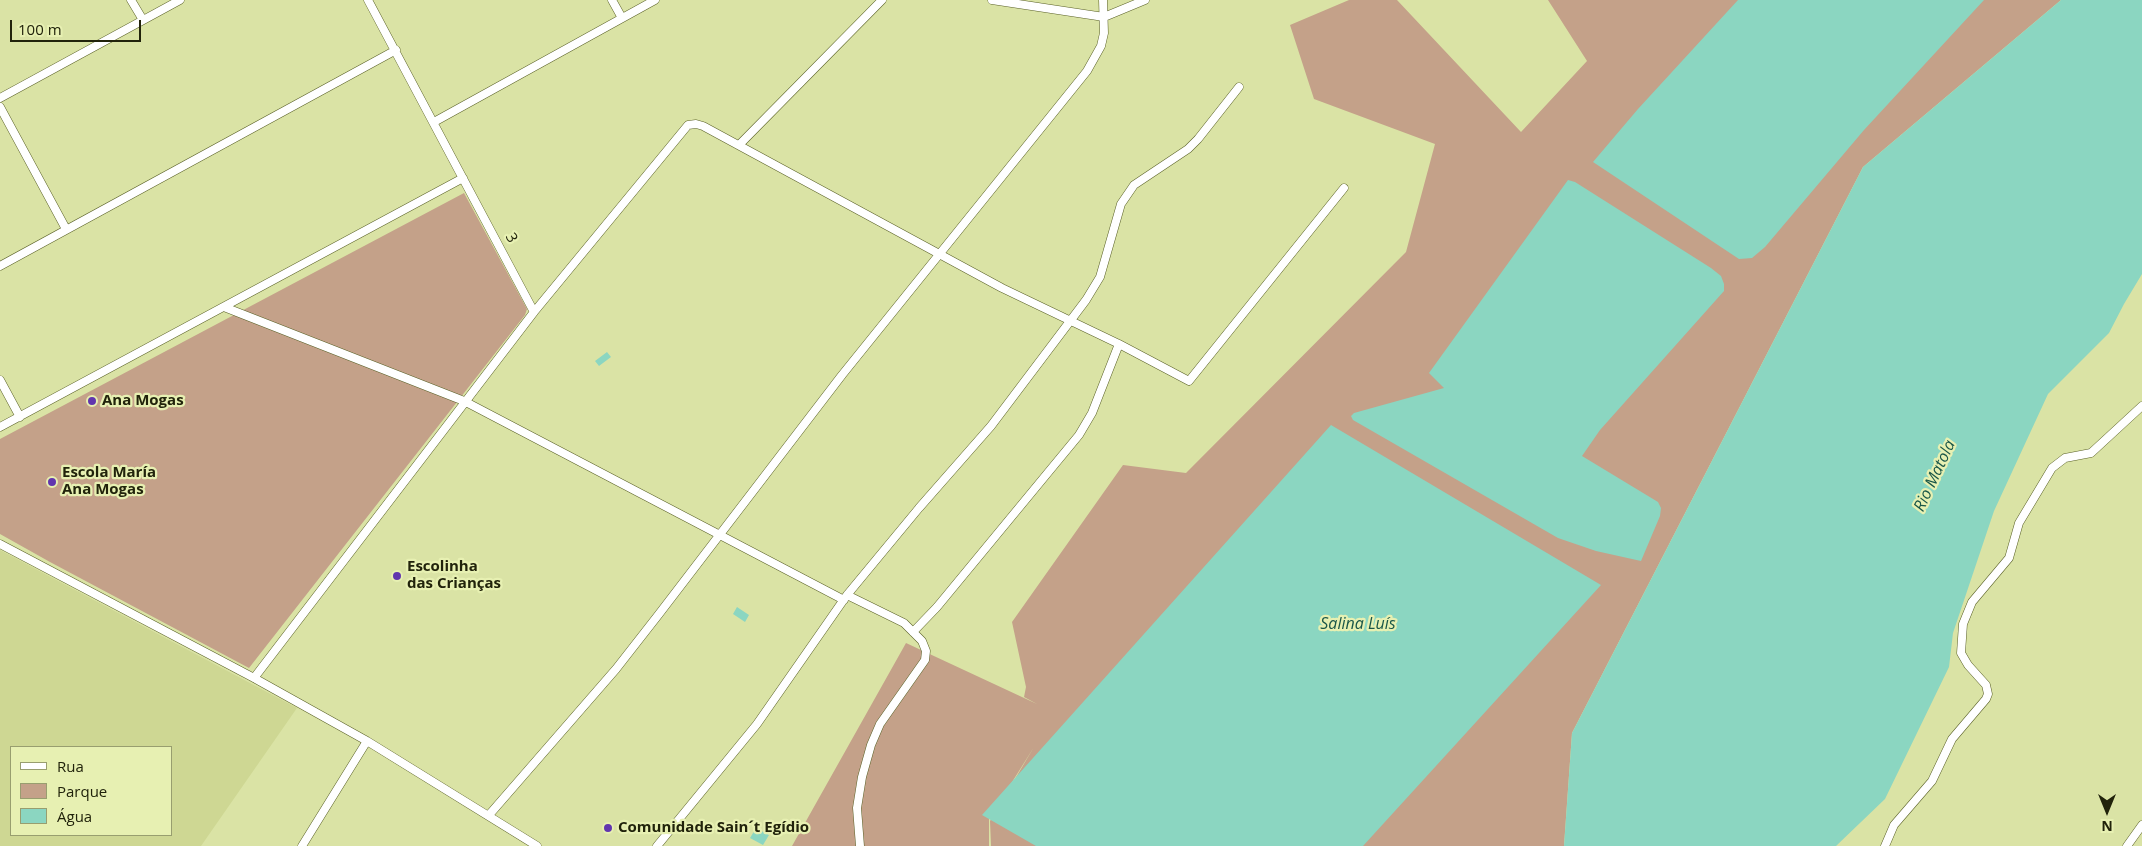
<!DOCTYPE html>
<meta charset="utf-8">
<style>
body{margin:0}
#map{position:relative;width:2142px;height:846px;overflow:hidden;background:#dae3a5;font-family:"Open Sans",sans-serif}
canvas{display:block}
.legend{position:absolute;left:10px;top:746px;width:162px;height:90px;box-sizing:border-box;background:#e7f0b2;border:1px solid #989e6f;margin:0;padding:6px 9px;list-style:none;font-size:15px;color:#21230b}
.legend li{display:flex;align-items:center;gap:10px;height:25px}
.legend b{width:25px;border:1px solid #989e6f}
.north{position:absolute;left:2082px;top:786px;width:50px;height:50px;-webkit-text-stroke:4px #e7f0b2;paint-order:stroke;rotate:180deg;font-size:14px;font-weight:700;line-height:20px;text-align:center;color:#21230b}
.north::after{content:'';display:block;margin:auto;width:18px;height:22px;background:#21230b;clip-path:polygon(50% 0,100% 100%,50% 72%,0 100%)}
.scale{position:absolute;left:10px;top:20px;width:131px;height:22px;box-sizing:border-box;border:2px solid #21230b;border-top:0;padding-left:6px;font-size:15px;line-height:18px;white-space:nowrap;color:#21230b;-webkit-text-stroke:4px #e7f0b2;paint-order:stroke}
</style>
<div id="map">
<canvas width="2142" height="846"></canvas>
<ul class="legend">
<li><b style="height:6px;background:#fff"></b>Rua</li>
<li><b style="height:14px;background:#c4a189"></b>Parque</li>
<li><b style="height:14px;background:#8bd6c1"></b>Água</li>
</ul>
<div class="north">N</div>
<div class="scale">100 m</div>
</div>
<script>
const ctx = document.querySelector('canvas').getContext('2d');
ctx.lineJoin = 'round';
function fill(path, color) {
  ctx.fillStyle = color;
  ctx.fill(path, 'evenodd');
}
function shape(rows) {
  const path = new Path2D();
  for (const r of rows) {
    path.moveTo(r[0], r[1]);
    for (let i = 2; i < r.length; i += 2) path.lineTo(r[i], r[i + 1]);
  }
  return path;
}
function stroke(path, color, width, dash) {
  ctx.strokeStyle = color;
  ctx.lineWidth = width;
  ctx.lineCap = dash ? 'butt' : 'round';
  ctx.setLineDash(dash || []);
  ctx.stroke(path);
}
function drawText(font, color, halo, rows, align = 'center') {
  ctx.font = font + ' "Open Sans",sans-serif';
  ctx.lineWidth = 4.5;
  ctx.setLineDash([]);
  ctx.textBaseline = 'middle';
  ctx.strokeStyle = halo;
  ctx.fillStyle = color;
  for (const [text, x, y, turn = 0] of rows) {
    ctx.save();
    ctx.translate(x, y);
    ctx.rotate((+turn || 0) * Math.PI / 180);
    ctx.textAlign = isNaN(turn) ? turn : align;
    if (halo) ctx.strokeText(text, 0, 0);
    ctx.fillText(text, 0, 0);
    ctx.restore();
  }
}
const built = shape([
 [0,550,297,708,201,846,0,846],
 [171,747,171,835,11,835,11,747]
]);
const green = shape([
 [1349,0,1397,0,1521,132,1587,61,1548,0,2061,0,1863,167,1572,733,1564,846,991,846,990,821,1034,747,989,819,989,846,792,846,906,643,1037,704,1024,697,1026,687,1012,622,1123,465,1186,473,1406,252,1435,144,1314,99,1290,25],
 [464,193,527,309,525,315,249,668,50,562,0,534,0,439]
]);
const water = shape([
 [1738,0,1984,0,1864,130,1765,247,1752,258,1739,259,1593,162,1638,109],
 [2061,0,2142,0,2142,274,2124,304,2109,333,2048,394,1994,511,1953,633,1949,667,1885,799,1836,846,1564,846,1572,733,1863,167],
 [1568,180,1575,182,1711,268,1721,276,1724,284,1724,291,1600,430,1582,456,1658,502,1661,508,1660,516,1641,561,1596,551,1558,538,1353,420,1351,416,1354,413,1444,388,1429,373],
 [607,352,611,357,599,366,595,361],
 [1331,425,1601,585,1363,846,1036,846,982,815],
 [737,607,749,615,745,622,733,614],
 [756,828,769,835,763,845,750,838]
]);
const minor = shape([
 [131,0,143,20],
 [368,0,534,312],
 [612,0,622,18],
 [992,0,1104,17,1145,0],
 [0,98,180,0],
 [0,107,66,229],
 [434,122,655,0],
 [739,145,882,0],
 [0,266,396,50],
 [224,307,464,401,844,600],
 [0,380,20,417],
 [0,427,463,178],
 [0,544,254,678,367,741,537,846],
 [847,595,904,623,922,641,926,651,925,660,880,724,871,745,862,777,857,808,860,846],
 [913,632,937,607,1079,435,1092,413,1119,344],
 [254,678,534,312,688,125,696,124,703,126,1002,288,1119,344,1189,381,1344,188],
 [489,815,616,669,659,614,842,375,1087,71,1101,46,1104,33,1103,0],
 [302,846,367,741],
 [657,846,757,724,847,595,919,508,991,426,1086,300,1100,277,1121,204,1134,185,1188,149,1198,139,1239,87],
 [1885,846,1894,825,1932,781,1952,739,1986,699,1988,694,1986,685,1968,665,1961,653,1963,624,1972,602,2009,558,2019,523,2052,468,2065,458,2091,453,2142,406],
 [2127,846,2142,825]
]);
const markers = [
 [92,401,5,"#6136ae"],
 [52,482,5,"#6136ae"],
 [397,576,5,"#6136ae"],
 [608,828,5,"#6136ae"]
];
const streetNames = [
 ["3",511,238,62]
];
const poiNames = [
 ["Ana Mogas",102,401],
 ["Escola María",62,473],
 ["Ana Mogas",62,490],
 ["Escolinha",407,567],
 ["das Crianças",407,584],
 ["Comunidade Sain´t Egídio",618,828]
];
const waterNames = [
 ["Rio Matola",1935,476,-65],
 ["Salina Luís",1358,624]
];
fill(built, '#ced793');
fill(green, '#c4a189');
fill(water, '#8bd6c1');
stroke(minor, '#5a6127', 9);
stroke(minor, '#fff', 8);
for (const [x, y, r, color] of markers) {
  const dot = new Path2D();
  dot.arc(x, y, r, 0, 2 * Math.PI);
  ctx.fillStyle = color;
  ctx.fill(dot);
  stroke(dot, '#e7f0b2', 2);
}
drawText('15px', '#21230b', '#e7f0b2', streetNames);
drawText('bold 15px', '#21230b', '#e7f0b2', poiNames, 'left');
drawText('italic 16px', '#195648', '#e7f0b2', waterNames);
</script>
